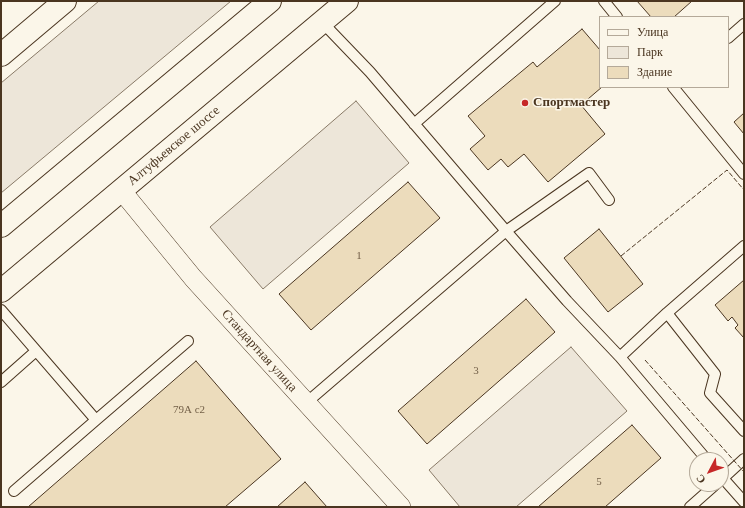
<!DOCTYPE html>
<meta charset="utf-8">
<style>
body{margin:0}
#map{position:relative;width:745px;height:508px;overflow:hidden;background:#fbf6e9;font-family:Georgia,serif}
canvas{display:block}
.frame{position:absolute;inset:0;border:2px solid #4a3520;pointer-events:none}
.legend{position:absolute;left:599px;top:16px;width:130px;height:72px;box-sizing:border-box;background:#fbf6e9;border:1px solid #b4a999;margin:0;padding:5px 7px;list-style:none;font-size:12px;color:#4a3520}
.legend li{display:flex;align-items:center;gap:8px;height:20px}
.legend b{width:20px;border:1px solid #b4a999}
.north{position:absolute;left:689px;top:452px;width:40px;height:40px;box-sizing:border-box;background:#fbf6e9;border:1px solid #b4a999;border-radius:50%;rotate:229deg;font-size:11px;font-weight:700;line-height:16px;text-align:center;color:#4a3520}
.north::after{content:'';display:block;margin:auto;width:14px;height:18px;background:#c62828;clip-path:polygon(50% 0,100% 100%,50% 72%,0 100%)}
</style>
<div id="map">
<canvas width="745" height="508"></canvas>
<div class="frame"></div>
<ul class="legend">
<li><b style="height:5px;background:#fbf6e9"></b>Улица</li>
<li><b style="height:11px;background:#ede6d9"></b>Парк</li>
<li><b style="height:11px;background:#ecdcbc"></b>Здание</li>
</ul>
<div class="north">С</div>
</div>
<script>
const ctx = document.querySelector('canvas').getContext('2d');
ctx.lineJoin = 'round';
function fill(path, color) {
  ctx.fillStyle = color;
  ctx.fill(path, 'evenodd');
}
function shape(rows) {
  const path = new Path2D();
  for (const r of rows) {
    path.moveTo(r[0], r[1]);
    for (let i = 2; i < r.length; i += 2) path.lineTo(r[i], r[i + 1]);
  }
  return path;
}
function stroke(path, color, width, dash) {
  ctx.strokeStyle = color;
  ctx.lineWidth = width;
  ctx.lineCap = dash ? 'butt' : 'round';
  ctx.setLineDash(dash || []);
  ctx.stroke(path);
}
function drawText(font, color, halo, rows, align = 'center') {
  ctx.font = font + ' Georgia,serif';
  ctx.lineWidth = 3;
  ctx.setLineDash([]);
  ctx.textBaseline = 'middle';
  ctx.strokeStyle = halo;
  ctx.fillStyle = color;
  for (const [text, x, y, turn = 0] of rows) {
    ctx.save();
    ctx.translate(x, y);
    ctx.rotate((+turn || 0) * Math.PI / 180);
    ctx.textAlign = isNaN(turn) ? turn : align;
    if (halo) ctx.strokeText(text, 0, 0);
    ctx.fillText(text, 0, 0);
    ctx.restore();
  }
}
const green = shape([
 [99,1,231,1,1,193,1,83,99,1],
 [356,101,409,163,263,289,210,227,356,101],
 [571,347,627,411,516,507,460,507,429,470,571,347]
]);
const building = shape([
 [637,1,692,1,674,17,651,17,637,1],
 [582,29,600,50,600,87,602,87,581,105,605,134,548,182,524,154,508,167,501,159,488,170,470,149,485,136,468,116,533,62,537,67,582,29],
 [744,113,744,134,734,122,744,113],
 [408,182,440,218,311,330,279,294,408,182],
 [599,229,643,284,608,312,564,258,599,229],
 [744,280,744,338,735,328,738,325,732,317,728,321,715,305,744,280],
 [526,299,555,332,427,444,398,411,526,299],
 [196,361,281,459,225,507,28,507,196,361],
 [632,425,661,458,605,507,538,507,632,425],
 [305,482,327,507,277,507,305,482]
]);
const lane = shape([
 [604,1,617,17],
 [322,22,370,72,506,231,567,301,620,357,707,460],
 [728,38,744,24],
 [673,87,744,174],
 [414,124,555,1],
 [1,310,96,420,188,341],
 [667,313,715,374,710,393,744,431],
 [620,357,667,313,744,246],
 [1,382,36,351],
 [306,403,506,231,589,173,609,200],
 [721,476,744,502],
 [721,480,744,459],
 [14,491,96,420],
 [690,507,716,484]
]);
const street = shape([
 [121,190,193,278,401,507]
]);
const secondary = shape([
 [1,55,65,1]
]);
const primary = shape([
 [1,226,270,1],
 [1,291,347,1]
]);
const fence = shape([
 [621,256,727,170,744,190],
 [645,360,744,472]
]);
const markers = [
 [525,103,4,"#c62828"]
];
const numberNames = [
 ["1",359,256],
 ["3",476,371],
 ["79А с2",189,410],
 ["5",599,482]
];
const poiNames = [
 ["Спортмастер",533,103]
];
const streetNames = [
 ["Алтуфьевское шоссе",174,146,-40],
 ["Стандартная улица",259,351,48]
];
fill(green, '#ede6d9');
stroke(green, '#887966', 1);
fill(building, '#ecdcbc');
stroke(building, '#4a3520', 1);
stroke(lane, '#4a3520', 12);
stroke(street, '#4a3520', 20);
stroke(secondary, '#4a3520', 24);
stroke(primary, '#4a3520', 24);
stroke(lane, '#fbf6e9', 10);
stroke(street, '#fbf6e9', 19);
stroke(secondary, '#fbf6e9', 22);
stroke(primary, '#fbf6e9', 22);
stroke(fence, '#4a3520', 1, [5, 2]);
for (const [x, y, r, color] of markers) {
  const dot = new Path2D();
  dot.arc(x, y, r, 0, 2 * Math.PI);
  ctx.fillStyle = color;
  ctx.fill(dot);
  stroke(dot, '#fbf6e9', 1.5);
}
drawText('11px', '#725f47', null, numberNames);
drawText('bold 13px', '#4a3520', '#fbf6e9', poiNames, 'left');
drawText('13px', '#4a3520', '#fbf6e9', streetNames);
</script>
